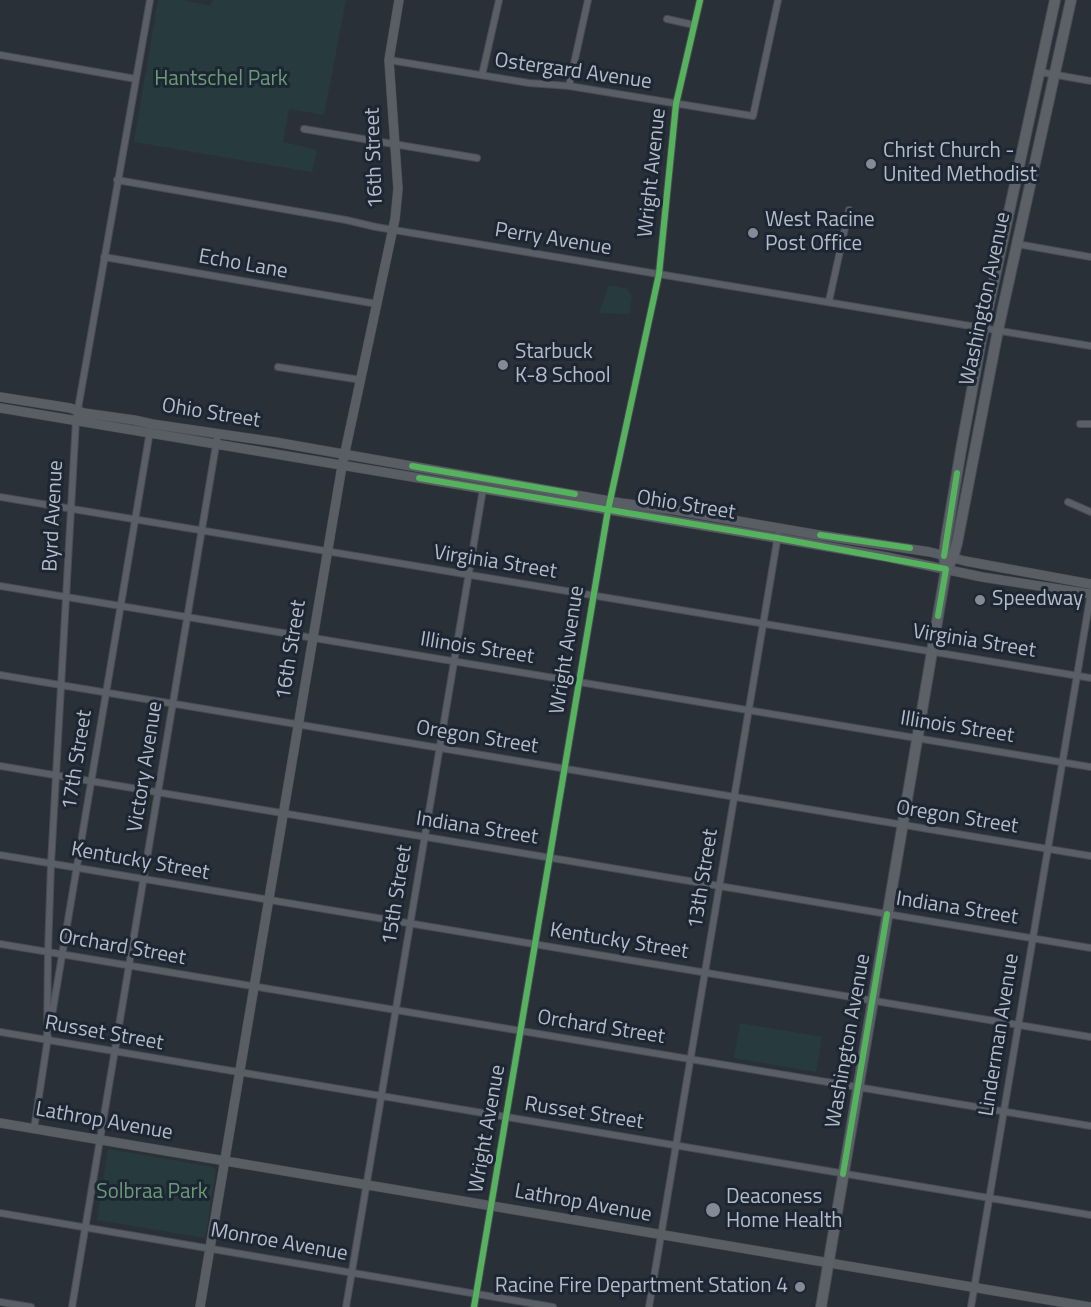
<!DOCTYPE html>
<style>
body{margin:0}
canvas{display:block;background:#2a3038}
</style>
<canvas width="1091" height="1307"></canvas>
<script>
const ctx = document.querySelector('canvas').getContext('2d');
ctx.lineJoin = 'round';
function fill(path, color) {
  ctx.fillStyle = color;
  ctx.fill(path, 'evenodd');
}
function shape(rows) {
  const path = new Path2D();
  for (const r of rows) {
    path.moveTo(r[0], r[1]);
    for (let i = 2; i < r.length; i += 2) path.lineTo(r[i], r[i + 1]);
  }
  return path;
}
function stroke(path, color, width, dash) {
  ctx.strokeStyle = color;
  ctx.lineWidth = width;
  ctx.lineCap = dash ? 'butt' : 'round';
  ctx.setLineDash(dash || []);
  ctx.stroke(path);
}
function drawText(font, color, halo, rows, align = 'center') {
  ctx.font = font + ' "Titillium Web",sans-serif';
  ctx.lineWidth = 6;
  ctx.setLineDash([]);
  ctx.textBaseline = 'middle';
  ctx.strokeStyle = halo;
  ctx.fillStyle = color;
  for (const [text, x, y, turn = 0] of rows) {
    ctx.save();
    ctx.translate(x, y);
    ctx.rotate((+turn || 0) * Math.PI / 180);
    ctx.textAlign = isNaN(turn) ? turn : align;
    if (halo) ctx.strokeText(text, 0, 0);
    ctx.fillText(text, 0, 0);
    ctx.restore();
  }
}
const green = shape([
 [158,0,183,0,210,6,213,0,346,0,324,115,289,109,283,142,317,150,312,172,134,142],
 [609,285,627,289,632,296,629,314,599,313],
 [740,1023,822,1037,816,1072,734,1058],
 [108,1149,213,1167,216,1171,205,1238,97,1220]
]);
const street = shape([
 [667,19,694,25],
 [0,55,136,79],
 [389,60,529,83,569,86,753,116,778,0],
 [1040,72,1091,81],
 [482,75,499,0],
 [569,86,588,0],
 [304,129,477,158],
 [117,180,346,220,376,227,1091,346],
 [1017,244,1091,257],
 [104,257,377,304],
 [829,301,849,210],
 [278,367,361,380],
 [1080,424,1091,424],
 [0,497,1091,678],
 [1068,502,1091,512],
 [0,586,1091,767],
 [0,675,1091,856],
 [0,766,1091,948],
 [0,855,1091,1037],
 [0,944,1091,1126],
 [51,1021,150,431],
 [0,1032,1091,1215],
 [47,1040,48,952,51,864,76,420,150,0],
 [34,1129,48,1037],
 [0,1213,553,1307],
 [0,1302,31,1307],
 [72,1307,218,433],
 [346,1307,483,489],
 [474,1307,608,510,659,274,676,104,700,0],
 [649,1307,778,535],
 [971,1307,1091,592]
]);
const secondary = shape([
 [0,397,70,408,84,413,134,420,152,424,275,442,621,503,674,510,819,535,930,552,965,561,1091,584],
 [0,408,777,538,887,557,982,577,1091,594],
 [0,1123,1090,1307],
 [200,1307,342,466,395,219,398,189,389,60,399,0]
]);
const primary = shape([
 [946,569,953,558,957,543,998,330,1071,0],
 [821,1307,946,569,944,556,946,539,961,450,981,341,1055,0]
]);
const cycleway = shape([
 [412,466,575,494],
 [419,478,777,538,946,569,938,616],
 [820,535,910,548],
 [944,556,957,473],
 [843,1174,887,914],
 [474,1307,608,510,659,274,676,104,700,0]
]);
const markers = [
 [871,164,6,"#848b96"],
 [753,233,6,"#848b96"],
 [503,365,6,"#848b96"],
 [980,600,6,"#848b96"],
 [713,1210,8,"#848b96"],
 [800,1287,6,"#848b96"]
];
const streetNames = [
 ["Ostergard Avenue",573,72,8],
 ["16th Street",375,158,-92],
 ["Wright Avenue",653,173,-84],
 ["Perry Avenue",553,240,9],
 ["Echo Lane",243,265,10],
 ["Washington Avenue",986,299,-78],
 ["Ohio Street",211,414,9],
 ["Ohio Street",686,506,9],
 ["Byrd Avenue",54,516,-87],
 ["Virginia Street",495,563,9],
 ["Virginia Street",974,642,9],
 ["Illinois Street",477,649,9],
 ["16th Street",292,650,-81],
 ["Wright Avenue",568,650,-81],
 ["Illinois Street",957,728,9],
 ["Oregon Street",477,738,9],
 ["17th Street",78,760,-81],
 ["Victory Avenue",146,767,-81],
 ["Oregon Street",957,818,9],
 ["Indiana Street",477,829,9],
 ["Kentucky Street",140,862,10],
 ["13th Street",704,879,-81],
 ["15th Street",398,895,-81],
 ["Indiana Street",957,909,9],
 ["Kentucky Street",619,942,9],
 ["Orchard Street",122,948,10],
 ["Orchard Street",601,1028,9],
 ["Russet Street",104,1034,10],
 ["Linderman Avenue",1000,1035,-81],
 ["Washington Avenue",849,1041,-80],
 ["Russet Street",584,1114,9],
 ["Lathrop Avenue",104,1122,10],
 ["Wright Avenue",488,1129,-80],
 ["Lathrop Avenue",583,1204,10],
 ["Monroe Avenue",279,1243,10]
];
const parkNames = [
 ["Hantschel Park",221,80],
 ["Solbraa Park",152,1193]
];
const poiNames = [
 ["Christ Church -",883,152],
 ["United Methodist",883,176],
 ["West Racine",765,221],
 ["Post Office",765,245],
 ["Starbuck",515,353],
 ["K-8 School",515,377],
 ["Speedway",992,600],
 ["Deaconess",726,1198],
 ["Home Health",726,1222],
 ["Racine Fire Department Station 4",788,1287,"right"]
];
fill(green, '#273a3e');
stroke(street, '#484c53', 8);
stroke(secondary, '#484c53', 10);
stroke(primary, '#484c55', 12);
stroke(street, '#5a5e66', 6);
stroke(secondary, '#595d64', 9);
stroke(primary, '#5c6168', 10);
stroke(cycleway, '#56b35d', 6);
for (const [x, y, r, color] of markers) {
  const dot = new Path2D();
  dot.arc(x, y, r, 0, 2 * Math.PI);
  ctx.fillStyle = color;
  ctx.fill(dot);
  stroke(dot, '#1d2633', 2);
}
drawText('21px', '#b4bcc9', '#1d2633', streetNames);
drawText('21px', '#6b9a76', '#1d2633', parkNames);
drawText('21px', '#b4bcc9', '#1d2633', poiNames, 'left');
</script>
